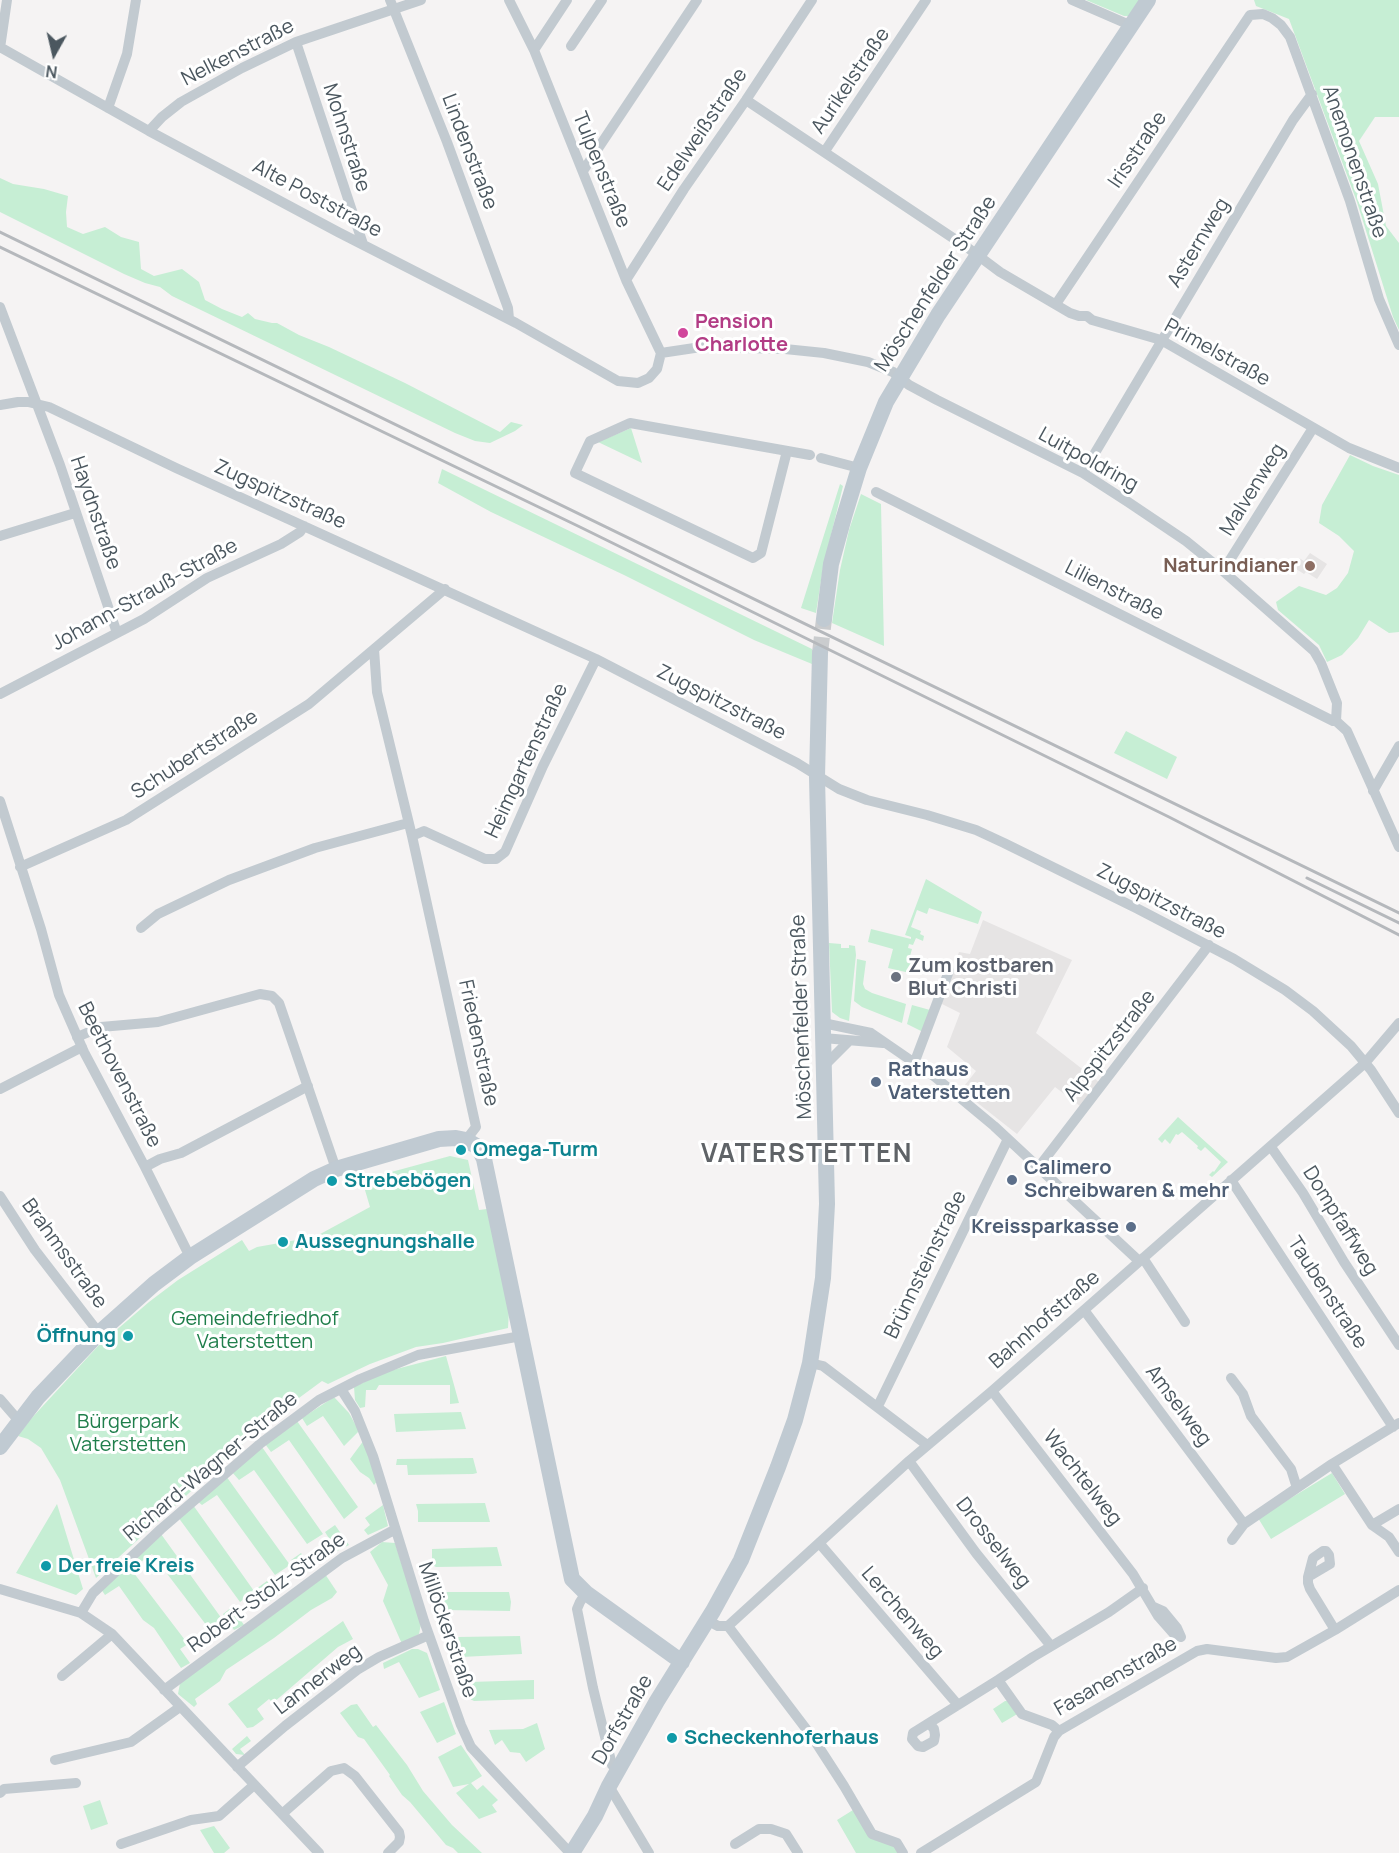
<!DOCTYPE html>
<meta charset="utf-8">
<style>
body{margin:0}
#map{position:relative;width:1399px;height:1853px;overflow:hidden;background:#f5f3f3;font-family:Manrope,sans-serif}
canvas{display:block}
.north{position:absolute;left:24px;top:24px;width:60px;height:60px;-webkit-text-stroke:4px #fff;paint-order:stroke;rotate:188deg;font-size:16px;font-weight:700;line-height:24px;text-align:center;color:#4b575f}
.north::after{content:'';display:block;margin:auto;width:21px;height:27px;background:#4b575f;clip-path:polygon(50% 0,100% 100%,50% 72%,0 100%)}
</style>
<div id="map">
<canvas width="1399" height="1853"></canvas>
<div class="north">N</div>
</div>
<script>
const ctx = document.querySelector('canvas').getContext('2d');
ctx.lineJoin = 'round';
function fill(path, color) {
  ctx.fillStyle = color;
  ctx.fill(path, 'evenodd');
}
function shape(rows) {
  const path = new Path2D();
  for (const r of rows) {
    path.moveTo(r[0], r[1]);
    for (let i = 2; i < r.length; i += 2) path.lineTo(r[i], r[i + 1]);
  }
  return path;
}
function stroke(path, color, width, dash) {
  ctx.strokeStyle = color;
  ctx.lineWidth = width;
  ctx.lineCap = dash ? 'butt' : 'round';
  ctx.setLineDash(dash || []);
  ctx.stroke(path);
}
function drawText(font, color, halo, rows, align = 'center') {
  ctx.font = font + ' Manrope,sans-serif';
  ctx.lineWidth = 6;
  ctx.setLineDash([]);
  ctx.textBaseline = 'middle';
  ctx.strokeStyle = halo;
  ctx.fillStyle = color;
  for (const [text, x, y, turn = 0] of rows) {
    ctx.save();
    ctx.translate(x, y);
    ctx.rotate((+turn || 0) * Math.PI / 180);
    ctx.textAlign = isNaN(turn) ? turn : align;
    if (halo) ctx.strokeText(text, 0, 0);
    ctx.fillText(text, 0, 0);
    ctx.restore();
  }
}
const education = shape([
 [1310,553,1327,564,1317,579,1306,572,1304,574,1293,567,1299,558,1304,561],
 [983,920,1072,960,1036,1033,1099,1082,1080,1106,1055,1087,1017,1134,961,1090,976,1071,947,1047,960,1013,940,1003,959,952,970,954]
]);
const green = shape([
 [1086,0,1141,0,1132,16,1124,16],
 [1254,0,1399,0,1399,117,1375,117,1359,141,1378,184,1386,226,1399,243,1399,330,1393,317,1357,202,1289,19,1256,6],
 [0,178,13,184,44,189,68,196,66,212,67,227,83,234,105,227,121,237,139,242,141,269,154,276,182,269,199,282,205,300,222,309,242,317,248,313,255,319,272,323,277,323,299,335,329,347,405,383,500,432,511,422,523,425,515,431,490,443,475,441,455,433,172,296,160,287,145,283,124,274,0,212],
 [631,428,642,463,598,442],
 [1350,455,1373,466,1399,475,1399,632,1389,633,1369,620,1358,638,1342,655,1327,662,1319,645,1278,610,1276,602,1299,586,1326,595,1337,588,1348,573,1354,551,1339,536,1319,523,1322,505],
 [442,469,812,649,812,664,754,640,624,575,491,512,438,483],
 [840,484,843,486,823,568,816,613,801,608],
 [861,494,881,504,884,646,832,623,840,570,849,530],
 [1126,731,1177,757,1167,779,1114,753],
 [926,879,982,912,978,924,929,908,927,914,917,910,911,927,921,931,920,934,924,936,923,941,916,938,913,945,909,944,908,948,912,949,910,956,914,957,910,973,888,968,893,949,868,942,871,929,911,939,911,937,905,935],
 [829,943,841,944,841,948,849,948,849,945,855,946,856,955,849,1021,840,1018,832,1012],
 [857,959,866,961,863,984,865,989,872,993,906,1004,902,1023,862,1007,854,1001],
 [912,1005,930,1010,923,1032,907,1024],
 [1178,1117,1228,1162,1212,1177,1209,1175,1213,1171,1214,1172,1221,1162,1205,1147,1201,1151,1197,1148,1198,1146,1182,1132,1178,1135,1176,1134,1170,1144,1165,1139,1162,1143,1158,1139],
 [450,1156,468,1160,479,1210,487,1209,509,1311,508,1328,443,1343,416,1347,370,1364,328,1384,322,1381,269,1420,96,1578,60,1480,41,1448,28,1439,18,1436,29,1421,99,1345,149,1302,178,1280,242,1240,249,1251,257,1247,302,1239,311,1239,370,1207,362,1180],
 [446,1356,459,1403,450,1404,450,1385,379,1385,376,1390,366,1390,365,1407,360,1408,355,1400,354,1387,385,1372],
 [334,1397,349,1413,359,1431,344,1446,323,1416,307,1426,302,1418],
 [461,1412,466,1429,396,1432,394,1414],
 [297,1421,358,1507,344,1519,289,1440,271,1452,265,1444],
 [364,1440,378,1480,374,1485,369,1478,360,1472,350,1459],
 [262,1447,323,1534,307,1544,254,1470,239,1480,231,1471],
 [473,1458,477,1473,473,1474,408,1475,407,1465,396,1465,397,1459],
 [1332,1473,1345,1494,1271,1539,1258,1518],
 [226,1476,290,1565,275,1575,217,1495,202,1505,197,1501],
 [485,1503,490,1522,418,1522,418,1511,416,1504],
 [57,1504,83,1589,76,1595,16,1573],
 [193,1505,254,1591,240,1602,178,1517],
 [383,1505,388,1526,368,1535,364,1530,370,1525,365,1518],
 [335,1525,349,1545,337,1551,325,1532],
 [161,1534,222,1619,215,1624,210,1630,152,1554,138,1564,133,1559],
 [382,1542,395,1543,421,1624,419,1634,402,1644,383,1601,388,1585,370,1552],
 [497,1547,502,1566,436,1567,432,1565,432,1549],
 [301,1553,312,1569,302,1576,291,1560],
 [127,1564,188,1644,180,1649,190,1663,181,1668,154,1628,143,1620,119,1586,105,1595,101,1589],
 [325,1574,337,1592,332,1598,311,1610,274,1638,226,1670,220,1681,195,1699,197,1704,194,1707,178,1694,180,1683],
 [267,1581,278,1595,267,1603,256,1589],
 [445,1592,509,1592,511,1602,510,1611,444,1610],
 [232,1607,244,1625,234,1630,223,1614],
 [343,1621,353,1639,338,1647,273,1703,269,1699,257,1709,264,1719,253,1727,247,1728,228,1704],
 [520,1636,522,1654,461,1657,458,1637],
 [412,1649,418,1649,427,1653,440,1690,419,1698,399,1662,384,1669,383,1663],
 [534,1680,534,1699,474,1701,470,1699,470,1682],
 [1005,1701,1010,1701,1019,1713,1002,1723,993,1709],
 [444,1702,456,1734,437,1743,420,1712],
 [357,1704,373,1727,376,1725,407,1765,423,1791,452,1825,482,1853,458,1853,453,1848,446,1845,410,1802,402,1795,389,1776,390,1775,364,1739,358,1737,340,1713,351,1705],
 [537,1723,545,1749,526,1762,520,1753,510,1752,502,1740,495,1745,489,1730,523,1729],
 [247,1736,251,1741,240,1749,245,1755,236,1754,232,1749],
 [461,1745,482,1776,471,1783,477,1790,483,1785,498,1800,492,1805,497,1812,479,1819,456,1793,469,1784,453,1787,438,1757],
 [100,1800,108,1824,91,1830,83,1806],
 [853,1810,870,1838,895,1844,899,1853,856,1853,837,1820],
 [214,1826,230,1848,224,1853,214,1853,200,1830]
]);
const secondaryTunnel = shape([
 [820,653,824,619]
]);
const street = shape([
 [390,0,447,142,508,308,509,319],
 [509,0,534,50,626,280,661,353],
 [1072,0,1132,26],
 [296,42,363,244],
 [571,46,602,0],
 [0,47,149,131,338,232,516,323,618,381,638,383,649,378,657,369,661,353],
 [0,48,7,0],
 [534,50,567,0],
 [746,100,968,248,1000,272,1070,313,1079,316,1087,316,1092,320,1161,340,1349,448,1399,468],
 [108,108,127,54,136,0],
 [149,131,162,117,181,102,242,68,296,42,421,0],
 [825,151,926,0],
 [583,171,697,0],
 [626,280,684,189,746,100,812,0],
 [1056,304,1250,15,1263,14,1272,18,1281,25,1290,37,1350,201,1379,299,1399,345],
 [0,307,60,465,117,633],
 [661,353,701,347,785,349,824,353,868,362,893,372,909,385,937,400,1083,473,1128,502,1186,541,1223,571,1314,651,1321,663,1337,703,1336,721,1347,731,1399,847],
 [0,405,18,402,28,402,49,407,176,468,596,659,797,763,839,789,867,800,927,815,976,830,1004,843,1138,909,1234,959,1285,990,1313,1011,1351,1046,1371,1070,1399,1113],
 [787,451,761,553,753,558,575,473,590,441,630,423,810,455],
 [821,458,859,468],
 [1083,473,1293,120,1312,94],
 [876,492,1333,721,1336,721],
 [0,536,75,513],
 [1223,571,1313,428],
 [374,649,377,692,412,836,476,1127,466,1140],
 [0,694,144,619,207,578,281,544,300,532,304,526],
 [1373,791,1399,746],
 [0,801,41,929,59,995,84,1052,145,1167,190,1257],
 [412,836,424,831,485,859,496,859,505,852,543,766,596,659],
 [20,867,126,820,309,704,445,589],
 [141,928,158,914,229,880,315,848,408,823],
 [823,1023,871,1033,935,1077,994,1126,1139,1261],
 [77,1037,101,1027,158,1022,260,994,272,996,279,1003,289,1032,336,1169],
 [823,1038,883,1043],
 [915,1061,949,971],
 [824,1066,849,1041],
 [0,1089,82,1047],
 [1271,1147,1303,1193,1344,1262,1399,1345],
 [145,1167,160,1159,181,1153,308,1086],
 [1038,1168,1209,945],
 [1231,1180,1393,1427],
 [0,1196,35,1250,99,1333],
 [1143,1258,1185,1322],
 [1084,1310,1244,1524],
 [810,1363,823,1366,927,1445],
 [1231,1378,1243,1394,1251,1416,1291,1469,1297,1488],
 [341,1389,355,1411,373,1456,424,1621,461,1725,471,1747,570,1853],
 [992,1391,1133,1574,1158,1616,1173,1633,1181,1637,1177,1628,1163,1611,1154,1607],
 [0,1399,19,1421],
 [878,1406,1008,1139],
 [909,1461,976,1553,1051,1646],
 [1332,1464,1372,1525],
 [1399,1509,1372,1525,1389,1537,1399,1552],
 [1232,1540,1244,1524,1332,1464,1399,1423],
 [820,1544,958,1705],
 [1308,1577,1313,1558,1323,1551,1326,1551,1329,1555,1330,1564,1308,1577,1308,1583,1310,1589,1335,1630],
 [0,1589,81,1613,112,1634,319,1853],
 [586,1593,580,1602,577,1609,593,1688,612,1765,618,1770],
 [81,1613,93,1593,161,1529,261,1443,319,1400,360,1379,418,1355,521,1336],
 [707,1620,718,1626,728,1626,909,1461,992,1391,1365,1063,1399,1023],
 [728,1626,813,1738,844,1786,872,1834,897,1843,903,1853],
 [62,1676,112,1634],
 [998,1680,1022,1714,1052,1725,1059,1731],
 [164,1690,342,1558,394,1530],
 [929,1723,934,1729,935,1735,934,1741,923,1747,918,1746,912,1739,913,1733,929,1723,998,1680,1033,1657,1109,1612,1143,1588],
 [55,1760,131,1742,180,1707],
 [237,1767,285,1726,357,1670,379,1657,429,1635],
 [609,1786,649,1853],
 [0,1793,4,1789,76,1783],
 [282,1814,331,1771,344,1768,355,1776,399,1832,400,1837,399,1842,388,1853],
 [121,1844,191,1820,219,1816,254,1785],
 [735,1844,759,1829,771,1829,786,1834,798,1853],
 [921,1853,1036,1782,1054,1737,1059,1731,1197,1651,1207,1649,1276,1658,1287,1657,1335,1630,1399,1590]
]);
const secondary = shape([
 [824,619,831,564,844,517,859,468,886,402,938,315,1148,0],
 [0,1447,38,1397,99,1333,154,1284,190,1257,314,1179,336,1169,439,1139,456,1138,466,1140,478,1147,484,1159,572,1579,586,1593,682,1662],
 [572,1853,595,1816,609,1786,657,1701,713,1611,741,1560,778,1467,795,1420,810,1363,823,1278,827,1204,817,777,820,653]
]);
const rail = shape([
 [0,232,1399,913],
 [0,247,580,527,1169,817,1399,935],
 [1307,878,1399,923]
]);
const markers = [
 [683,333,6,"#d1479c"],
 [1310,566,6,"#8d6e63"],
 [896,977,6,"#6b7280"],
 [876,1082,6,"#5c6f8a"],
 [461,1150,6,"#0f9aa8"],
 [1012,1180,6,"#5c6f8a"],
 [332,1181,6,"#0f9aa8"],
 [1131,1227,6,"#5c6f8a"],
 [283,1242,6,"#0f9aa8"],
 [128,1336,6,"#0f9aa8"],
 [46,1566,6,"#0f9aa8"],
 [672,1738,6,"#0f9aa8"]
];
const streetNames = [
 ["Nelkenstraße",238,53,-27],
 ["Aurikelstraße",851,81,-56],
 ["Edelweißstraße",703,130,-56],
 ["Mohnstraße",346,138,72],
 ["Irisstraße",1138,150,-56],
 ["Lindenstraße",469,152,69],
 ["Anemonenstraße",1354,162,71],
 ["Tulpenstraße",601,170,68],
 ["Alte Poststraße",317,199,28],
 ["Asternweg",1199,243,-59],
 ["Möschenfelder Straße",936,284,-57],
 ["Primelstraße",1217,353,29],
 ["Luitpoldring",1088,460,29],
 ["Malvenweg",1253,490,-58],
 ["Zugspitzstraße",280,495,24],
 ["Haydnstraße",95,513,71],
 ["Lilienstraße",1114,591,27],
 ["Johann-Strauß-Straße",145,595,-29],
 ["Zugspitzstraße",721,703,27],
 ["Schubertstraße",195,755,-33],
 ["Heimgartenstraße",527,761,-65],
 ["Zugspitzstraße",1161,902,27],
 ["Möschenfelder Straße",802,1017,-92],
 ["Friedenstraße",478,1043,78],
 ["Alpspitzstraße",1110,1046,-52],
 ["Beethovenstraße",119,1075,63],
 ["Dompfaffweg",1340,1221,58],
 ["Brahmsstraße",64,1254,54],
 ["Brünnsteinstraße",926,1265,-64],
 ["Taubenstraße",1327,1293,57],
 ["Bahnhofstraße",1045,1320,-41],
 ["Amselweg",1178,1406,53],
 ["Richard-Wagner-Straße",211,1467,-40],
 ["Wachtelweg",1082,1478,52],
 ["Drosselweg",993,1543,52],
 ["Robert-Stolz-Straße",267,1593,-36],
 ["Lerchenweg",902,1613,49],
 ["Millöckerstraße",447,1630,71],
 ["Fasanenstraße",1116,1677,-30],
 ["Lannerweg",318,1680,-37],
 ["Dorfstraße",623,1720,-60]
];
const hotelNames = [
 ["Pension",695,322],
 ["Charlotte",695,345]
];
const educationNames = [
 ["Naturindianer",1298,566]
];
const worshipNames = [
 ["Zum kostbaren",908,966],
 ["Blut Christi",908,989]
];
const serviceNames = [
 ["Rathaus",888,1070],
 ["Vaterstetten",888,1093],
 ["Calimero",1024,1168],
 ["Schreibwaren & mehr",1024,1191],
 ["Kreissparkasse",1119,1227,"right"]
];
const cultureNames = [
 ["Omega-Turm",473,1150],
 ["Strebebögen",344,1181],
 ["Aussegnungshalle",295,1242],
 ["Öffnung",116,1336,"right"],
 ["Der freie Kreis",58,1566],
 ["Scheckenhoferhaus",684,1738]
];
const parkNames = [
 ["Gemeindefriedhof",255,1319],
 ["Vaterstetten",255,1342],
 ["Bürgerpark",128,1422],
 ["Vaterstetten",128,1445]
];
const districtNames = [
 ["VATERSTETTEN",807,1155]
];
fill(education, '#e6e4e4');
fill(green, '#c6eed4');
stroke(secondaryTunnel, '#caccce', 16, [16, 8]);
stroke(street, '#c2cad0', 10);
stroke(secondary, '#c0cad2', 16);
stroke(rail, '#b5b8bc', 3);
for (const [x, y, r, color] of markers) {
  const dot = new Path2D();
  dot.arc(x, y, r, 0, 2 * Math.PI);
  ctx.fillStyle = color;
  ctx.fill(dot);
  stroke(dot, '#fff', 2);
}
drawText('20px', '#4b575f', '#fff', streetNames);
drawText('bold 20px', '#b23c85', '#fff', hotelNames, 'left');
drawText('bold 20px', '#785e54', '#fff', educationNames, 'right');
drawText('bold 20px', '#5b616d', '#fff', worshipNames, 'left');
drawText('bold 20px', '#4e5e75', '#fff', serviceNames, 'left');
drawText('bold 20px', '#0d838f', '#fff', cultureNames, 'left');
drawText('20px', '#1f7e4b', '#fff', parkNames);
ctx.letterSpacing = '1.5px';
drawText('bold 26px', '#5f6367', '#fff', districtNames);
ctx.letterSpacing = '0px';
</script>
